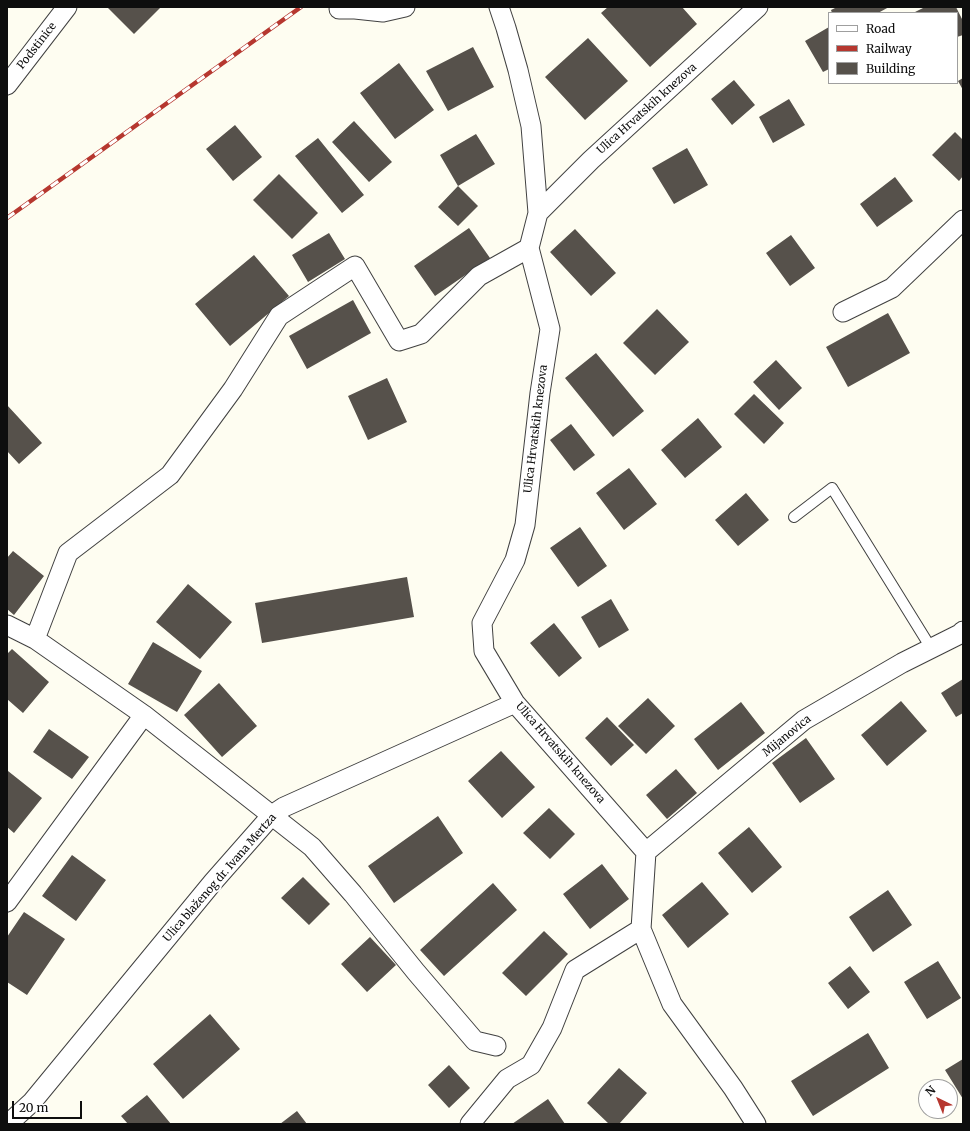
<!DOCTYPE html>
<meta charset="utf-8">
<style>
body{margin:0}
#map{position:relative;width:970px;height:1131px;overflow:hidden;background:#fefdf1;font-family:Merriweather,serif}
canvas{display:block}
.frame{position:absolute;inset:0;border:8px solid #0e0e0e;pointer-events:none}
.legend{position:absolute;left:828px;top:12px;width:130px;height:72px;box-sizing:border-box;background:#fff;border:1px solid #9f9f9f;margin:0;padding:5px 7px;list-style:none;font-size:12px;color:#0e0e0e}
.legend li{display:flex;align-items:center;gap:8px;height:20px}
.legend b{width:20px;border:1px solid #9f9f9f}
.north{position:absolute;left:918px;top:1079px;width:40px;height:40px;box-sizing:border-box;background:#fff;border:1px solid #9f9f9f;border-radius:50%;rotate:317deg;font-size:11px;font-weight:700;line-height:16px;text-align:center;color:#0e0e0e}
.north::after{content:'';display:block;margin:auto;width:14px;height:18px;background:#b6372f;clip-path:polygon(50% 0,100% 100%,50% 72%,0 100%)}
.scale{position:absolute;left:12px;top:1101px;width:70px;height:18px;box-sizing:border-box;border:2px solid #0e0e0e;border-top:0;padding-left:5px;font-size:12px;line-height:14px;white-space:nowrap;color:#0e0e0e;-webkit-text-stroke:3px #fff;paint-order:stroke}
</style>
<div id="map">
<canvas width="970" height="1131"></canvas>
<div class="frame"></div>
<ul class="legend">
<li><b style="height:5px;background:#fff"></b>Road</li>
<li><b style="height:5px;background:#b6372f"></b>Railway</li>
<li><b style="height:11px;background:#56514b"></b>Building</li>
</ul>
<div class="north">N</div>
<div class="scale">20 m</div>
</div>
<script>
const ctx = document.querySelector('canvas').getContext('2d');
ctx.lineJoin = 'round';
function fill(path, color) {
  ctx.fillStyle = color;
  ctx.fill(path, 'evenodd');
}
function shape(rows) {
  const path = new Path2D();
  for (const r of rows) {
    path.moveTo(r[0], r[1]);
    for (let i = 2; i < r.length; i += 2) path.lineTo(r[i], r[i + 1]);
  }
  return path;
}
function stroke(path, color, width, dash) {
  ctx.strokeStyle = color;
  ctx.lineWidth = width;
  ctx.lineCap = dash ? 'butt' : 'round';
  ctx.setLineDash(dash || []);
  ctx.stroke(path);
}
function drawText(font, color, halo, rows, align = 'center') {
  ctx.font = font + ' Merriweather,serif';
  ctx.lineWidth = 4;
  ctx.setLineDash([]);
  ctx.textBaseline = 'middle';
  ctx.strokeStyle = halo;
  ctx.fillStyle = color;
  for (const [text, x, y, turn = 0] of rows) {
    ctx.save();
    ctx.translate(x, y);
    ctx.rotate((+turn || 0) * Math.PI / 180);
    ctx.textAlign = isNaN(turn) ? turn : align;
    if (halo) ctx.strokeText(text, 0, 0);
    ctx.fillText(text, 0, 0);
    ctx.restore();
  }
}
const building = shape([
 [107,7,161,7,134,34],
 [608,7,682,7,697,24,650,67,601,13],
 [837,7,889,7,878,13,832,13,831,10],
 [925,7,956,7,963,21,963,35,957,37,957,13,916,13,915,12],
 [829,27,829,69,823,72,805,41],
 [588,38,628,81,585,120,545,77],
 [473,47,494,87,448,111,426,71],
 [399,63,434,110,395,139,360,93],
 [963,78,963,90,958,81],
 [734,80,755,105,732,125,711,99],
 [789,99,805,125,773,143,759,117],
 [354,121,392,162,369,182,332,142],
 [235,125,262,157,233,181,206,149],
 [955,132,963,140,963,176,959,181,932,155],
 [476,134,495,164,458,186,478,206,458,226,438,207,458,186,440,155],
 [318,138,364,195,342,213,295,156],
 [687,148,708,185,674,204,652,168],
 [279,174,318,213,292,239,253,200],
 [895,177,913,201,877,227,860,204],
 [469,228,490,258,435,296,414,266],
 [575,229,616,273,591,296,550,252],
 [329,233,345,259,308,282,292,255],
 [791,235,815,268,790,286,766,253],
 [254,255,289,296,230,346,195,304],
 [353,300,371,333,307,369,289,336],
 [657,309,689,342,655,375,623,343],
 [888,313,910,353,848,387,826,347],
 [596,353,644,411,613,437,565,378],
 [776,360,802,388,779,410,753,382],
 [387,378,407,422,368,440,348,396],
 [754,394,784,423,764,444,734,414],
 [7,405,42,443,19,464,7,451],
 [698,418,722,447,685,478,661,450],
 [571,424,595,455,574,471,550,440],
 [629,468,657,504,624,530,596,493],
 [746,493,769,520,738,546,715,520],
 [580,527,607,566,578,587,550,548],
 [13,551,44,576,14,615,7,609,7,558],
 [407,577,414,617,262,643,255,603],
 [188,584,232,622,200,659,156,622],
 [611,599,629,630,599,648,581,617],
 [554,623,582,658,559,677,530,643],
 [153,642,202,671,177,712,128,684],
 [12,649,49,682,23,713,7,699,7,654],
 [963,679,963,713,956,717,941,693],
 [219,683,257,726,222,757,184,715],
 [648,698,675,726,646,754,618,726],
 [901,701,927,731,887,766,861,735],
 [741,702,765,733,718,770,694,739],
 [607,717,634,745,611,766,585,738],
 [49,729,89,757,72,779,33,752],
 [806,738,835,779,800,803,772,763],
 [501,751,535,787,502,818,468,781],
 [676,769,697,793,667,819,646,795],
 [8,771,42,798,14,833,7,827,7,773],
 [549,808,575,834,550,859,523,833],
 [438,816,463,853,394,903,368,866],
 [749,827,782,867,752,893,718,853],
 [72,855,106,880,76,921,42,896],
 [602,864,629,899,590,929,563,894],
 [303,877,330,904,309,925,281,898],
 [702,882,729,914,688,948,662,915],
 [493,883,517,910,444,976,420,950],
 [888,890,912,925,873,952,849,917],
 [24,912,65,939,27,995,7,982,7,937],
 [544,931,568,954,526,996,502,973],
 [370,937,396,965,367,992,341,964],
 [938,961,961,998,927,1019,904,982],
 [850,966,870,992,848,1009,828,983],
 [210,1014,240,1049,183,1099,153,1064],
 [868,1033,889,1068,813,1116,791,1081],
 [963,1059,963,1099,945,1070],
 [449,1065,470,1088,449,1108,428,1085],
 [619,1068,647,1093,619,1124,609,1124,587,1103],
 [147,1095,171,1124,128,1124,121,1116],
 [548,1099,565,1124,512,1124],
 [297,1111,307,1124,280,1124]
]);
const service = shape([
 [794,517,832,488,931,648]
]);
const minor = shape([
 [499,7,506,28,518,70,531,126,538,213],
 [339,9,355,9,383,12,405,7],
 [7,85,67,7],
 [843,312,892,288,963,220],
 [7,625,35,639,144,715,312,847,353,894,416,972,475,1041,496,1046],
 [35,639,68,553,170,475,233,389,279,316,355,266,399,341,421,334,479,276,529,248],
 [646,852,804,720,902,663,960,634,963,631],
 [7,902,144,715],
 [8,1124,32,1102,213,882,272,815,284,807,515,703],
 [470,1124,507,1079,531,1065,552,1028,575,970,641,929],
 [756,1124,733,1088,672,1004,641,929,646,852,515,703,484,651,482,623,515,560,525,525,540,393,550,329,529,248,538,213,591,160,758,7]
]);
const rail = shape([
 [7,218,301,7]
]);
const streetNames = [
 ["Podstinice",37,46,-52],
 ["Ulica Hrvatskih knezova",647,109,-42],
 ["Ulica Hrvatskih knezova",536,429,-83],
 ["Mijanovica",787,736,-39],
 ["Ulica Hrvatskih knezova",560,753,49],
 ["Ulica blaženog dr. Ivana Mertza",220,878,-49]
];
fill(building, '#56514b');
stroke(service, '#414141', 12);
stroke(minor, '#414141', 21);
stroke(service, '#fff', 10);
stroke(minor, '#fff', 19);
stroke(rail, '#b6372f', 4.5);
stroke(rail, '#fff', 3, [9]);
drawText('11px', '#0e0e0e', '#fff', streetNames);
</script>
